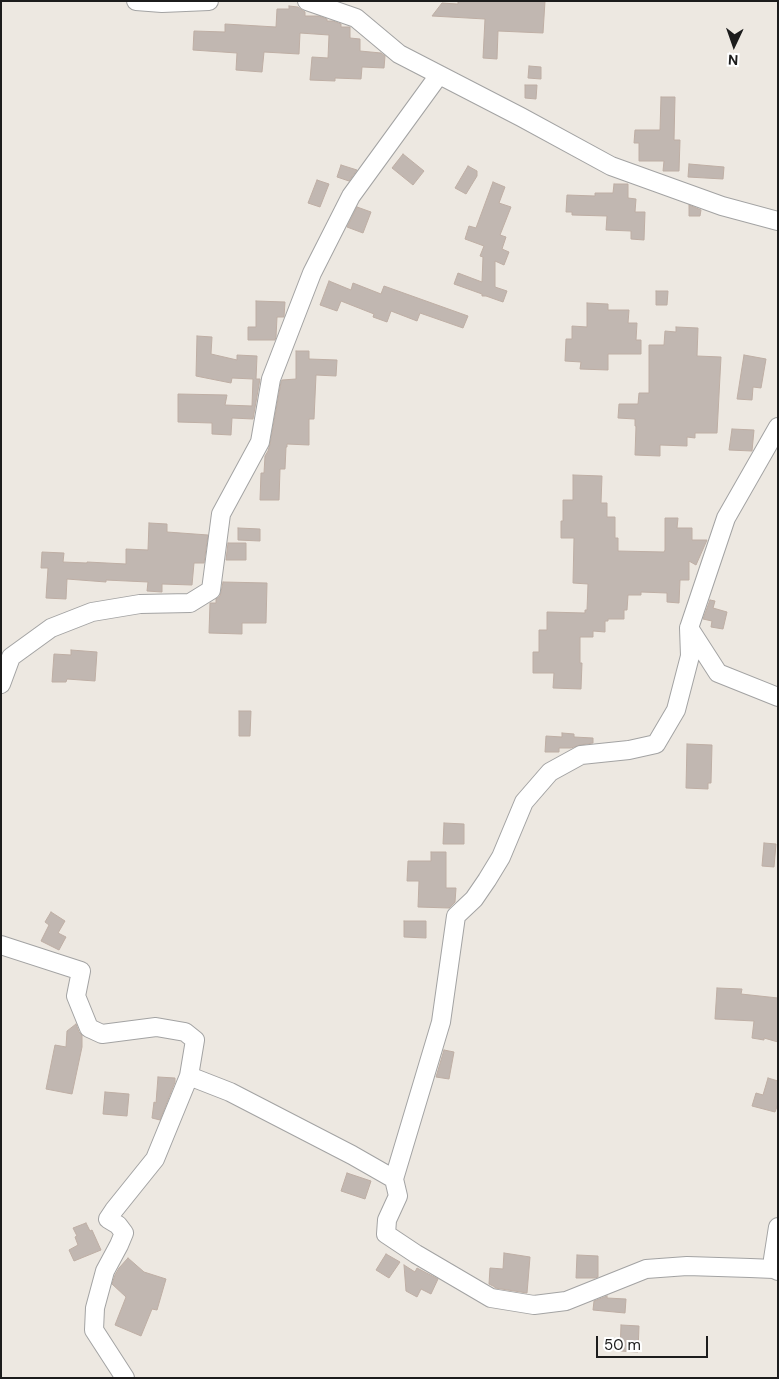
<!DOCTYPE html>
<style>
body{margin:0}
#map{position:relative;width:779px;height:1379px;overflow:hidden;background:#ede8e1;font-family:"DM Sans",sans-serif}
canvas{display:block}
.frame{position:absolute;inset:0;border:2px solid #1c1c1c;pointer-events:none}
.north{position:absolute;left:709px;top:20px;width:50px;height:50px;-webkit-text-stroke:4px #fff;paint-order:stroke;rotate:183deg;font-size:14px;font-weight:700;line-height:20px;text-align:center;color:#1c1c1c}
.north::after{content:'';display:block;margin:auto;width:18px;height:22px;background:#1c1c1c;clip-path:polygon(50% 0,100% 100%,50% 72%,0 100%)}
.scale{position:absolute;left:596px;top:1336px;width:112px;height:22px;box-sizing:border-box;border:2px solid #1c1c1c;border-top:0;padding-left:6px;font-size:15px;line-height:18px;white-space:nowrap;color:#1c1c1c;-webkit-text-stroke:4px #fff;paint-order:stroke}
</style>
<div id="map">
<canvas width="779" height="1379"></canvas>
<div class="frame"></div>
<div class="north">N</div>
<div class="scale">50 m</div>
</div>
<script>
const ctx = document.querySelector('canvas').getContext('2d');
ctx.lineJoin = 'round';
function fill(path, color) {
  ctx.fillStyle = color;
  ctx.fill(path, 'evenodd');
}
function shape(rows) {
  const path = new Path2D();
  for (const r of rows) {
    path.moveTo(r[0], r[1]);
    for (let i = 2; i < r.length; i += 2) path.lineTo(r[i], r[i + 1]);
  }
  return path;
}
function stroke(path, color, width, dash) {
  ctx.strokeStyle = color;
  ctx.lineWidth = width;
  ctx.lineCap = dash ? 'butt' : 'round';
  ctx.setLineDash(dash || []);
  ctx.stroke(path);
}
const building = shape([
 [458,1,545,1,543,33,498,31,497,59,483,58,485,19,432,16,442,3,458,4,458,1],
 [289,6,298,7,305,12,305,16,319,16,327,19,327,21,333,21,341,24,341,27,350,27,350,38,360,39,360,51,381,53,385,56,384,68,362,67,361,79,335,78,335,81,310,80,312,57,328,58,329,35,300,33,299,54,264,52,262,72,236,70,237,53,193,50,194,31,225,32,225,24,276,27,277,9,289,9,289,6],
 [529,66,541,67,541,79,528,78,529,66],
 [525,85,537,85,536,99,525,98,525,85],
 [661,97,675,97,674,140,680,140,679,171,663,171,664,161,639,161,639,143,634,143,635,130,660,130,661,97],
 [403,154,424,171,413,185,392,168,403,154],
 [689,164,724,167,723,179,688,177,689,164],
 [341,165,357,170,349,181,337,177,341,165],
 [468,166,477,171,477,176,466,194,455,188,468,166],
 [317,180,329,184,320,207,308,203,317,180],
 [493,182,505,187,499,203,511,207,500,235,506,237,502,249,509,252,504,265,495,261,495,287,507,291,503,302,486,296,482,296,482,294,454,284,458,273,482,282,483,257,480,256,484,246,465,239,469,226,476,228,493,182],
 [614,184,628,184,628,198,636,199,635,212,645,212,644,240,631,239,631,231,606,230,607,216,572,215,572,212,566,212,567,195,595,196,595,193,613,193,614,184],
 [689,205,701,210,700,216,689,216,689,205],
 [357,207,371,212,363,233,347,227,357,207],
 [329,281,351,290,353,283,381,294,384,286,468,316,463,328,420,313,417,321,391,311,387,322,373,317,374,314,341,301,337,311,320,305,329,281],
 [656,291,668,291,667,305,656,305,656,291],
 [256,301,285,302,284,317,277,317,276,337,275,340,248,340,248,327,256,327,256,301],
 [587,303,608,304,608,310,629,310,628,323,637,323,636,340,641,340,641,354,608,354,608,370,580,369,581,362,565,361,566,339,572,339,572,326,587,327,587,303],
 [676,327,698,328,697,356,721,357,717,433,695,433,695,438,687,437,687,446,660,445,660,456,635,455,636,426,635,426,635,419,618,418,619,404,638,404,639,393,649,393,649,345,664,345,665,331,676,332,676,327],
 [197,336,212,337,211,354,237,360,237,355,257,356,256,379,260,379,253,419,232,418,231,435,212,434,212,423,178,422,178,394,227,395,225,405,252,406,253,379,232,378,231,383,196,376,197,336],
 [296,351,309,351,309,359,337,360,336,376,316,375,314,419,309,419,309,445,287,444,287,447,286,447,285,469,280,469,279,500,260,500,261,473,264,473,265,456,268,451,270,444,281,382,282,380,296,379,296,351],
 [744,355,766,359,761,388,753,387,752,400,737,399,744,355],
 [732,429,754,430,752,451,729,450,732,429],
 [573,475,602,476,601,503,607,503,607,517,615,517,615,538,618,538,618,551,664,552,665,550,665,518,678,518,677,528,692,528,692,540,707,540,696,565,689,561,689,580,680,580,679,603,667,602,667,593,641,592,641,595,628,595,627,610,624,610,624,619,608,619,608,621,605,621,605,632,593,631,593,637,580,637,580,663,582,663,581,689,553,688,554,673,533,673,533,652,539,652,539,630,547,630,547,612,585,613,585,610,587,610,588,584,573,583,574,538,561,538,561,521,563,521,563,500,573,500,573,475],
 [149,523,167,524,167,532,208,535,204,563,194,563,192,585,162,584,162,592,147,591,148,582,106,580,106,582,67,579,66,599,46,598,48,568,41,568,42,552,64,553,63,562,87,563,87,562,126,564,126,549,148,550,149,523],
 [238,528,260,529,260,541,238,540,238,528],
 [228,543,246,543,246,560,226,560,228,543],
 [223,582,267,583,266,623,242,623,242,634,209,633,210,603,216,603,216,599,220,596,221,592,223,582],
 [710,600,715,601,713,608,727,612,723,629,711,627,712,621,703,619,710,600],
 [71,650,97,652,95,681,67,679,66,682,52,682,54,654,71,655,71,650],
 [239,711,251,711,250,736,239,736,239,711],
 [562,733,574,734,574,737,593,738,593,743,580,745,571,748,559,748,559,752,545,752,546,736,562,737,562,733],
 [687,744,712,745,711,783,708,783,708,789,686,788,687,744],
 [444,823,464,824,464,844,443,844,444,823],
 [764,843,776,844,774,867,762,866,764,843],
 [431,852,446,852,446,888,456,888,455,902,449,908,418,907,419,881,407,881,408,861,431,861,431,852],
 [51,912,65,921,58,933,66,937,59,950,41,941,49,925,45,922,51,912],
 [404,921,426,921,426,938,404,937,404,921],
 [717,988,742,989,741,994,778,998,778,1042,764,1038,764,1040,752,1038,754,1021,715,1019,717,988],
 [76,1024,79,1032,82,1035,82,1047,72,1094,46,1089,55,1045,66,1047,67,1031,76,1024],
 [444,1050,454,1052,449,1079,436,1077,444,1050],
 [158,1077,175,1078,175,1082,160,1120,152,1118,154,1102,156,1103,158,1077],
 [768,1078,778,1081,778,1104,775,1112,752,1106,756,1093,763,1095,768,1078],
 [105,1092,129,1094,127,1116,103,1114,105,1092],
 [347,1173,371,1181,365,1199,341,1191,347,1173],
 [86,1223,90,1231,92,1230,101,1250,74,1261,69,1250,78,1245,75,1237,77,1236,73,1228,86,1223],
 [504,1253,530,1257,527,1293,495,1288,495,1287,489,1284,490,1268,503,1269,504,1253],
 [386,1254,400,1262,389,1278,376,1270,386,1254],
 [577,1255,598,1256,598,1277,595,1278,576,1278,577,1255],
 [128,1258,144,1272,166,1279,157,1310,152,1309,141,1336,115,1325,126,1297,112,1284,115,1275,119,1268,128,1258],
 [404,1265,415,1272,417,1268,438,1279,431,1294,421,1289,417,1297,406,1291,404,1265],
 [607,1296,607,1298,626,1299,625,1313,593,1310,594,1301,607,1296],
 [621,1325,639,1326,638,1352,620,1351,621,1325]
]);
const minor = shape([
 [136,1,162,3,209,1],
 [307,1,356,18,399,54,521,117,611,166,722,206,778,221],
 [778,427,726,518,689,628,718,673,778,697],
 [1,684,11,657,51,628,92,612,140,604,190,603,211,590,221,514,260,442,271,379,312,273,351,196,439,75],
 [1,945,81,971,76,996,89,1028,102,1034,156,1027,185,1032,195,1040,189,1076,230,1092,352,1155,394,1179,398,1196,387,1220,386,1234,416,1254,491,1298,534,1305,566,1301,646,1269,687,1266,750,1268,774,1269,778,1271],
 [394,1179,441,1022,456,916,474,899,487,880,501,857,524,802,550,772,581,755,629,750,656,744,676,710,690,656,689,628],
 [774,1269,773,1259,778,1227],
 [125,1378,94,1330,95,1308,105,1271,119,1245,124,1233,118,1225,108,1219,114,1210,155,1159,189,1076]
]);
fill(building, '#c1b7b1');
stroke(building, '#beaea4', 1);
stroke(minor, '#a3a3a3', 20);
stroke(minor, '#fff', 18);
</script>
